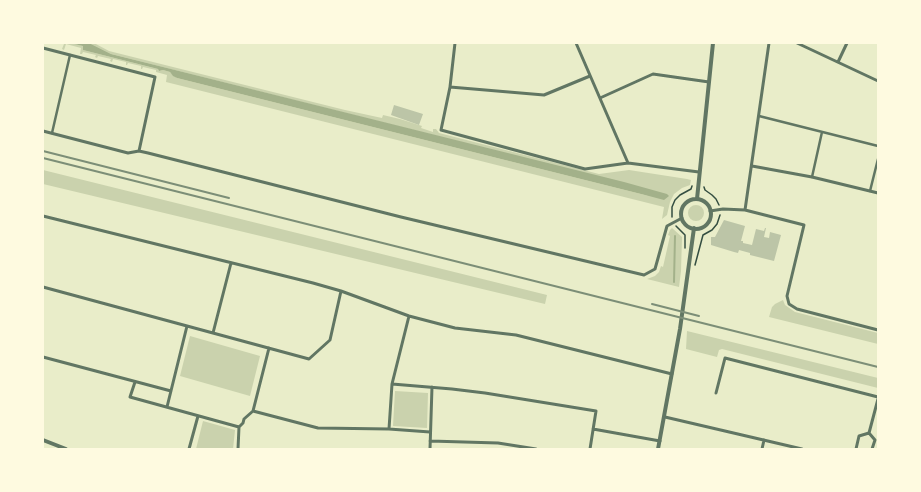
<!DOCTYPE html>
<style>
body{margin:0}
#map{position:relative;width:921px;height:492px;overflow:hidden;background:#e9edc9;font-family:Lato,sans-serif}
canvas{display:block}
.frame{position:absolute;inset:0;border:44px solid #fefae0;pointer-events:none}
</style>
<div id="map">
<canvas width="921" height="492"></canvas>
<div class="frame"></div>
</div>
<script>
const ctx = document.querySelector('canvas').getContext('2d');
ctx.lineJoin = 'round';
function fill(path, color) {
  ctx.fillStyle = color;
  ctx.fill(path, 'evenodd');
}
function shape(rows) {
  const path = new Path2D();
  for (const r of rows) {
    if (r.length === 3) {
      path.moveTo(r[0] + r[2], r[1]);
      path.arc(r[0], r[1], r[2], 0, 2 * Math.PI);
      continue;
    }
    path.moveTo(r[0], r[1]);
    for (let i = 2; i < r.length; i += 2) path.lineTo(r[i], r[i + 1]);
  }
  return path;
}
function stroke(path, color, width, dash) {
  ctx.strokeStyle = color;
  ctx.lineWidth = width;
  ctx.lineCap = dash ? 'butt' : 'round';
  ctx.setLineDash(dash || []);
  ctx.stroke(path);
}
const green = shape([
 [60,43,70,43,84,46,83,50,158,69,159,71,163,70,170,72,173,75,177,78,649,196,592,175,127,58,111,54,89,43,94,43,109,51,345,110,382,118,383,115,400,119,422,126,421,128,433,132,433,129,436,129,439,133,599,174,629,170,687,179,691,180,690,185,682,188,674,194,670,202,667,215,662,219,664,207,166,82,167,75,156,72,156,70,143,67,142,69,141,69,141,66,128,63,127,65,126,65,126,62,113,59,112,62,110,61,111,59,98,56,97,58,95,57,96,55,83,52,82,54,80,54,81,48,66,44,64,50,62,49,64,44],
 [43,170,547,295,545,304,43,184],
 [696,213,8],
 [672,228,682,237,681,271,679,287,647,279,655,276,659,272,661,266,663,267,670,236,668,235,670,230],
 [783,300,785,305,795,312,878,333,878,344,769,317,772,307,775,304],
 [687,331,878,378,878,388,722,349,719,350,717,357,686,349],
 [190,336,260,356,250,396,180,376],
 [395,391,428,393,427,428,393,426],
 [203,421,235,430,233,449,196,449]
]);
const water = shape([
 [70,43,89,43,111,54,127,58,624,182,667,194,669,196,664,200,649,196,177,78,173,76,170,72,163,70,159,71,158,69,83,50,83,46]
]);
const stream = shape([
 [674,282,675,236]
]);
const building = shape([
 [394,105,423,114,419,125,391,115],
 [724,220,745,226,741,241,743,241,743,243,752,245,756,229,764,231,765,228,766,228,764,237,769,238,770,232,781,235,774,261,750,255,750,253,739,250,738,253,734,252,711,245,711,237,715,237]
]);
const path = shape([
 [704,187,705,190,712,195,716,199,719,205],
 [672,217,672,207,675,200,680,195,691,189,692,186],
 [676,226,685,235,685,248],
 [695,265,703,235,712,230,717,224,720,215]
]);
const pedestrian = shape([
 [759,116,878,146],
 [52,133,70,55],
 [812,177,822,132],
 [870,191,878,159]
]);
const minor = shape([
 [455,43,450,87,441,130,585,169,628,163],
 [576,43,628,163,699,172],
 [797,43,878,81],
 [43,48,155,77,139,151],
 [838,62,847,43],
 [450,87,544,95,590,76],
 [600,98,653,74,709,82],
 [43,131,128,153,139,151,148,153,401,217,644,275,655,269,667,226,682,218],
 [752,166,812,177,878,193],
 [745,210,769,43],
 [710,211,723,209,745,210,804,225,787,296,789,304,797,309,878,330],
 [43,216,313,283,341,291,409,316,455,328,516,335,672,374],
 [43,287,309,359,330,340,341,291],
 [213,333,231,263],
 [43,357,171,391],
 [135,382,130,397,239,427],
 [392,384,452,389,485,393,596,411,590,449],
 [716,393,725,358,878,397],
 [167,407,187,326],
 [253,411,318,428,389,429,430,432],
 [665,417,802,449],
 [389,429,392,384,409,316],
 [593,429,660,441],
 [869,433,878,399],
 [869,433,875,440,872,449],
 [430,441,498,443,536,449],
 [189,449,198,416],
 [238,449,239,427,243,423,244,419,253,411,269,348],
 [430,449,432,387],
 [762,449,764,440],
 [856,449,859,436,869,433]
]);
const tertiary = shape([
 [697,199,713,43],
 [696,214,15],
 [43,440,66,449],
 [658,449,680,329,694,228]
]);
const rail = shape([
 [43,151,229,198],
 [43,158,878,367],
 [652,304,699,316]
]);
fill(green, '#cad2ad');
fill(water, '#a3b18a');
stroke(stream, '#a3b18a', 2);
fill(building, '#bcc5a7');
stroke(path, '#344e41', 1.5);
stroke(pedestrian, '#617663', 2.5);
stroke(minor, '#617663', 3);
stroke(tertiary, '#617663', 4);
stroke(rail, '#7c8e77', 2);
</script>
